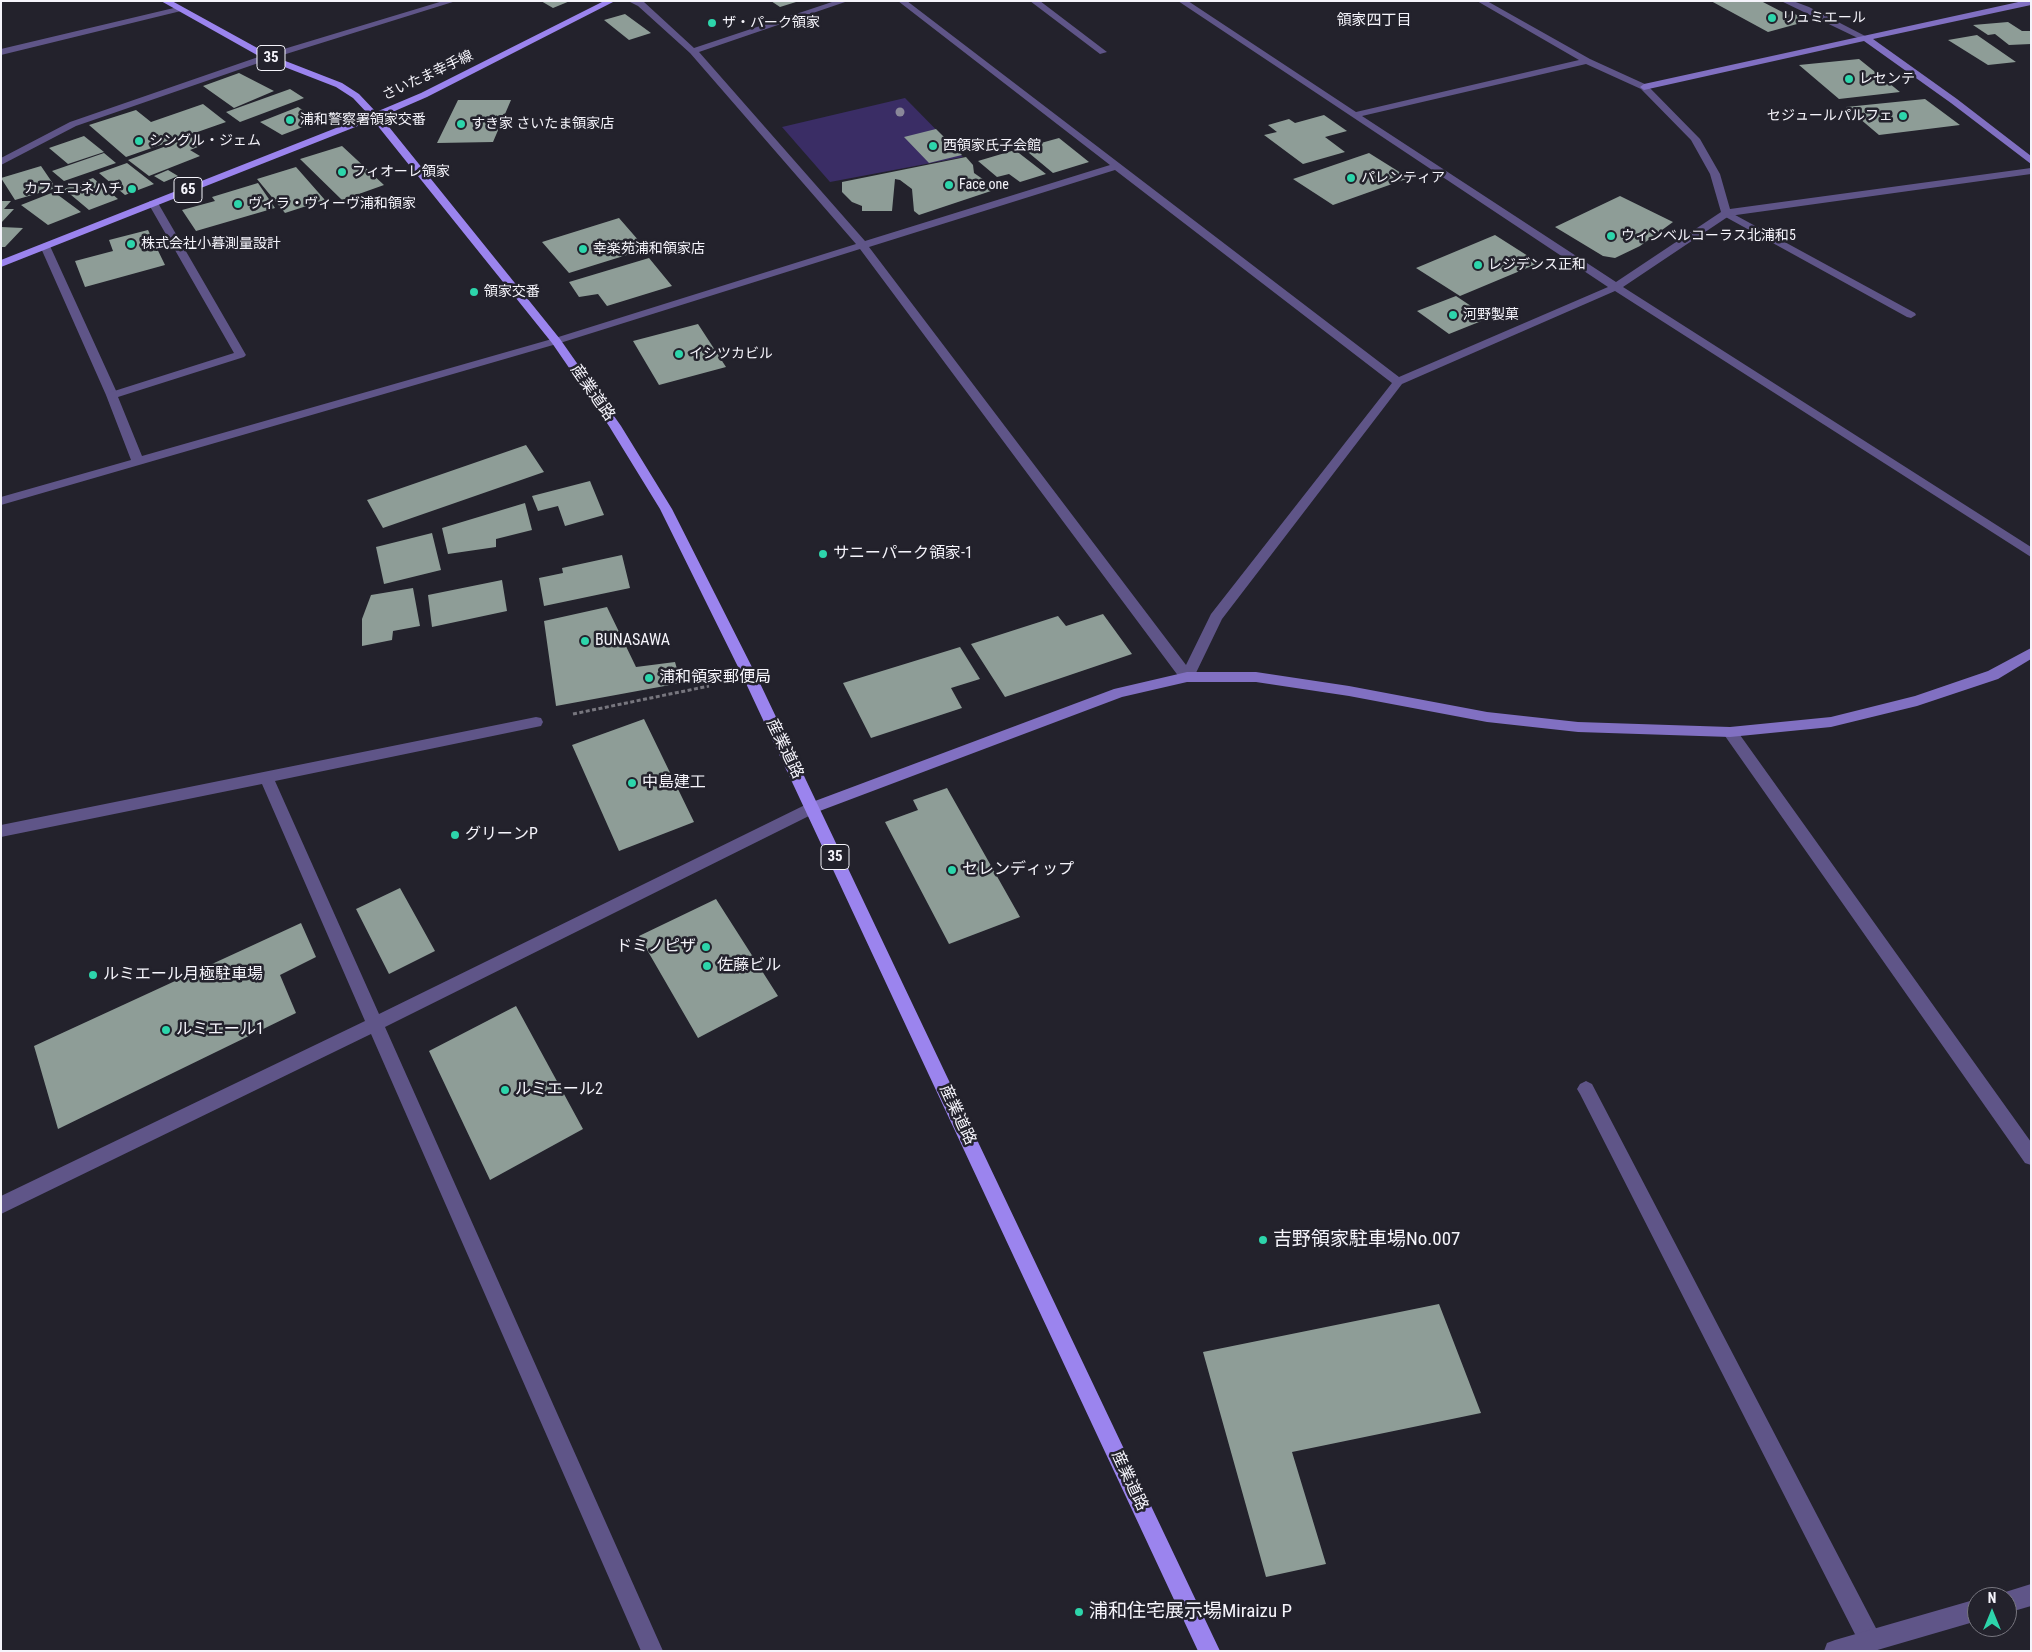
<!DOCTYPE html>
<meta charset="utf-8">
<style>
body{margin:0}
#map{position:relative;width:2032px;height:1652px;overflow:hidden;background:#23222c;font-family:"Roboto Condensed",sans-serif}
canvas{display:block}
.frame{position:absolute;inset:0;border:2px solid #f5f4fb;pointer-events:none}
.north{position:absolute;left:1967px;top:1587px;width:50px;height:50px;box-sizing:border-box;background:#23222c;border:1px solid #77767f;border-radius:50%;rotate:0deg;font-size:14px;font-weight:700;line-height:20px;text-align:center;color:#f5f4fb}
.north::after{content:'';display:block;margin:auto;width:18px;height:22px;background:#2dd5ab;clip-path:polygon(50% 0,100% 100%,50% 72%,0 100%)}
</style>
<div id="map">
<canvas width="2032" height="1652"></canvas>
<div class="frame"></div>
<div class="north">N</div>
</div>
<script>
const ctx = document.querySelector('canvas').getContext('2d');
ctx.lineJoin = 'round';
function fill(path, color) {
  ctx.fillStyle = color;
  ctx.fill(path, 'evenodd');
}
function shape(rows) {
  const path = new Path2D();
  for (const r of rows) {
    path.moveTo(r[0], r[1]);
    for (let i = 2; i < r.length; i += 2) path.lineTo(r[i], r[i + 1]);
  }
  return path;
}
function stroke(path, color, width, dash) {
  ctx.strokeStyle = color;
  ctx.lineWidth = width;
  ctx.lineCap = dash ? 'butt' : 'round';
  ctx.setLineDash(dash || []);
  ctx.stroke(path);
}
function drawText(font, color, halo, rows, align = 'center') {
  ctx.font = font + ' "Roboto Condensed","Noto Sans JP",sans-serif';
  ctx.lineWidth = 5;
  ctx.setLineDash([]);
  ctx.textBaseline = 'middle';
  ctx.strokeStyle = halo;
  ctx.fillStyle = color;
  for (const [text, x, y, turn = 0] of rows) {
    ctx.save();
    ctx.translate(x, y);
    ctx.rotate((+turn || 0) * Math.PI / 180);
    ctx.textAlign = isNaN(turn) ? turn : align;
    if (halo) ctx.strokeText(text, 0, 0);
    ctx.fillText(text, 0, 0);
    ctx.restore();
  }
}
const green = shape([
 [905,98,963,157,830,182,782,127]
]);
const building = shape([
 [541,1,570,1,553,8],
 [771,1,796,1,796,2,780,7],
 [1711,1,1761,1,1788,15,1793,13,1808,21,1768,32],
 [625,14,651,33,629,40,604,20],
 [2008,22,2022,31,2031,31,2031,44,2009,45,1995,34,1988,35,1973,25],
 [1977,35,2016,62,1988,65,1948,40],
 [1859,59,1900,92,1839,99,1799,65],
 [239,73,274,91,234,108,203,86],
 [290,89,304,98,240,122,226,112],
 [1925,99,1960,125,1879,135,1846,107],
 [458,100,511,100,493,142,437,143],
 [203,104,226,122,126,157,89,125,136,110,151,122],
 [298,107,316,119,305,123,308,125,282,135,260,122],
 [1324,115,1347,131,1325,137,1345,152,1303,164,1264,135,1277,132,1268,125,1289,119,1295,123],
 [936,129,962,155,929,163,904,137],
 [84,136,104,152,68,164,49,148],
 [191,137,203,145,190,150,200,156,149,176,128,160],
 [1059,138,1089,162,1053,173,1023,148],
 [342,146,384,185,342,200,300,159],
 [1015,150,1046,174,1020,182,1009,174,997,177,978,161],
 [104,153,116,163,64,181,52,171],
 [1369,153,1409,178,1333,205,1293,179],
 [966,157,973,165,974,173,997,189,919,215,914,211,912,189,900,180,895,179,892,211,862,211,862,206,852,202,842,192,842,182],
 [127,163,154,184,125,195,99,173],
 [41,166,56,188,15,200,1,178],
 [296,167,325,200,285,213,257,179],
 [168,170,178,176,164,182,154,176],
 [93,178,118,199,89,210,64,189],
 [258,183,275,208,196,231,182,210,215,201,212,197],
 [54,192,81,212,48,225,21,205],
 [1620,196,1673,222,1640,246,1615,258,1603,256,1555,227],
 [1,201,11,201,4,209,14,209,1,223],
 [619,218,646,249,569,273,542,242],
 [1,227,23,228,5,247,1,247],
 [148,230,165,265,85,287,75,261,113,251,109,240],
 [1495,235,1539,263,1460,296,1416,268],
 [649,258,672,286,607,306,598,294,579,297,569,282],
 [1456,296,1489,318,1449,334,1417,311],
 [698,324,726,367,659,385,633,341],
 [526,445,544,472,383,528,367,500],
 [590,481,604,515,565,526,558,506,538,511,532,496],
 [525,503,532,530,496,539,496,547,448,554,442,528],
 [432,533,441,570,384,584,376,547],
 [622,555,630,588,544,606,539,578,563,573,562,568],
 [502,580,507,611,432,627,428,595],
 [413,588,420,626,393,631,392,640,362,646,362,619,371,595],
 [607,607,636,667,675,662,681,683,556,706,544,621],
 [1103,614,1132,654,1005,697,971,644,1058,616,1066,626],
 [960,647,980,679,951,688,962,708,871,738,843,683],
 [644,719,694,822,619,851,572,745],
 [947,788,1020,917,949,944,885,822,918,810,913,800],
 [400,888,435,951,389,974,356,909],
 [716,899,778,996,698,1038,639,936],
 [301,923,316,957,280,975,296,1013,58,1129,34,1046],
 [516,1006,583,1129,490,1180,429,1051],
 [1439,1304,1481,1413,1292,1452,1326,1564,1266,1577,1203,1352]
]);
const path = shape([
 [573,714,709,686]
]);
const lane = shape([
 [1030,1,1040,1,1107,52,1100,54,1030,1],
 [1726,210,1915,313,1916,315,1911,318,1907,317,1722,215,1721,213,1726,210],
 [45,243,50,246,118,395,116,397,112,398,106,395,40,246,45,243],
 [1730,727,1735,728,2031,1142,2031,1165,2025,1163,1725,736,1723,732,1725,728,1730,727],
 [1586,1081,1592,1084,1878,1632,1881,1640,1878,1648,1870,1651,1862,1648,1580,1094,1577,1089,1580,1084,1586,1081]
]);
const street = shape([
 [443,1,456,1,270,59,76,126,1,165,1,158,70,122,264,55,443,1],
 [628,1,644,2,694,48,835,1,848,1,699,52,865,241,1110,165,898,1,907,1,1399,377,1608,287,1178,1,1188,1,1356,112,1579,60,1477,1,1487,1,1590,59,1647,85,1700,139,1720,174,1730,209,2031,168,2031,174,1729,216,1623,287,2031,547,2031,557,1615,291,1402,384,1222,619,1194,677,1192,681,1187,682,1182,681,860,249,560,343,1,505,1,497,131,460,106,395,108,393,234,353,148,203,150,201,156,201,158,203,246,355,244,357,118,397,142,456,552,339,856,244,690,53,638,6,628,1],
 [1586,64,1641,89,1691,140,1710,174,1721,212,1616,282,1362,116,1586,64],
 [1115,170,1392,383,1211,614,1186,665,869,247,1115,170],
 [1781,1,1793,1,1809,7,1871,39,1864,41,1781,1],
 [178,7,181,7,181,11,1,55,1,49,178,7],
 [536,717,541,718,543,722,541,726,275,781,379,1014,807,804,812,802,817,804,819,808,817,812,385,1027,663,1651,641,1651,371,1034,1,1214,1,1196,365,1021,262,784,1,837,1,825,536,717],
 [2031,1584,2031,1606,2007,1613,2007,1597,1998,1597,1999,1594,2031,1584],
 [1977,1599,1977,1621,1874,1651,1824,1651,1827,1643,1835,1640,1977,1599]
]);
const secondary = shape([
 [2023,1,2031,1,2031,5,1873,39,1957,99,2031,156,2031,164,1951,103,1864,41,1644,90,1640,87,1644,84,2023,1],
 [2031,648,2031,659,1998,679,1917,706,1831,727,1730,737,1578,732,1487,722,1349,696,1256,682,1187,682,1122,697,817,812,812,814,807,812,805,808,807,804,1114,689,1187,672,1256,672,1349,686,1487,712,1578,722,1730,727,1831,717,1915,696,1988,671,2031,648]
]);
const primary = shape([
 [161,1,172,1,270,55,342,83,359,94,376,112,421,93,604,1,615,1,427,97,381,117,560,339,621,426,672,509,757,677,1220,1651,1198,1651,743,677,660,509,609,426,552,343,373,120,1,267,1,260,369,115,353,98,336,87,264,59,161,1]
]);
const trees = [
 [900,112]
];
const markers = [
 [1772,18,5,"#2dd5ab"],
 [712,23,5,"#2dd5ab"],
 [1849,79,5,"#2dd5ab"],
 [1903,116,5,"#2dd5ab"],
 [290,120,5,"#2dd5ab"],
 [461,124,5,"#2dd5ab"],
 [139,141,5,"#2dd5ab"],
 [933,146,5,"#2dd5ab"],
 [342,172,5,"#2dd5ab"],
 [1351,178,5,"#2dd5ab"],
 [949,185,5,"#2dd5ab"],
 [132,189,5,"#2dd5ab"],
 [238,204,5,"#2dd5ab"],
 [1611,236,5,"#2dd5ab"],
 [131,244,5,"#2dd5ab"],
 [583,249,5,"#2dd5ab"],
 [1478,265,5,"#2dd5ab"],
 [474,292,5,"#2dd5ab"],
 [1453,315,5,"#2dd5ab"],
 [679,354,5,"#2dd5ab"],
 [823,554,5,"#2dd5ab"],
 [585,641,5,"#2dd5ab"],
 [649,678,5,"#2dd5ab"],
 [632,783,5,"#2dd5ab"],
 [455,835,5,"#2dd5ab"],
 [952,870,5,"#2dd5ab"],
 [706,947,5,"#2dd5ab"],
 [707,966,5,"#2dd5ab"],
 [93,975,5,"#2dd5ab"],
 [166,1030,5,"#2dd5ab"],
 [505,1090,5,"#2dd5ab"],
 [1263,1240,5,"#2dd5ab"],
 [1079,1612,5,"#2dd5ab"]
];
const farPoinames = [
 ["リュミエール",1782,18],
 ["ザ・パーク領家",722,23],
 ["レセンテ",1859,79],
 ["セジュールパルフェ",1893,116,"right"],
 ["浦和警察署領家交番",300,120],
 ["すき家 さいたま領家店",471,124],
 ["シングル・ジェム",149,141],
 ["西領家氏子会館",943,146],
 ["フィオーレ領家",352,172],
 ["パレンティア",1361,178],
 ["Face one",959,185],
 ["カフェコネハチ",122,189,"right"],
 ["ヴィラ・ヴィーヴ浦和領家",248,204],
 ["ウィンベルコーラス北浦和5",1621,236],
 ["株式会社小暮測量設計",141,244],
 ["幸楽苑浦和領家店",593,249],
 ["レジデンス正和",1488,265],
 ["領家交番",484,292],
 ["河野製菓",1463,315],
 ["イシツカビル",689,354]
];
const farStreetnames = [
 ["さいたま幸手線",428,76,-25]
];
const farNeighbourhoodnames = [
 ["領家四丁目",1374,21]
];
const shields = [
 [271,58,28],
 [188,190,28],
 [835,857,28]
];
const shieldNames = [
 ["35",271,58],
 ["65",188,190],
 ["35",835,857]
];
const streetNames = [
 ["産業道路",592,393,55],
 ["産業道路",784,749,64],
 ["産業道路",957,1115,65],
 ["産業道路",1129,1481,65]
];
const poiNames = [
 ["サニーパーク領家-1",833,554],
 ["BUNASAWA",595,641],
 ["浦和領家郵便局",659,678],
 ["中島建工",642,783],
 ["グリーンP",465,835],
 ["セレンディップ",962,870],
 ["ドミノピザ",696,947,"right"],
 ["佐藤ビル",717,966],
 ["ルミエール月極駐車場",103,975],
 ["ルミエール1",176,1030],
 ["ルミエール2",515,1090]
];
const nearPoinames = [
 ["吉野領家駐車場No.007",1273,1240],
 ["浦和住宅展示場Miraizu P",1089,1612]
];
fill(green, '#3a2d65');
fill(building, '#8e9d97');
stroke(path, '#77767e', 3, [4, 2.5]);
fill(lane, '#5f5588');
fill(street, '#5f5588');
fill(secondary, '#8170c2');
fill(primary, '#9b84ee');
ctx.fillStyle = '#8a8899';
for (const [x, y] of trees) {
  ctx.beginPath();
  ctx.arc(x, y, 4.5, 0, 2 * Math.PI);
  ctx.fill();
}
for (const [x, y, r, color] of markers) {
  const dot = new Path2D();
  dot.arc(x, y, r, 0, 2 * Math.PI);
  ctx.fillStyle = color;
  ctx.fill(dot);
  stroke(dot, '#23222c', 2);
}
drawText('14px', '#f5f4fb', '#23222c', farPoinames, 'left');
drawText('14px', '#f5f4fb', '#23222c', farStreetnames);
drawText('15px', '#f5f4fb', '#23222c', farNeighbourhoodnames);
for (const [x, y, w] of shields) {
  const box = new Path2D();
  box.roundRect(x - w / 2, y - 12.5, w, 25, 4);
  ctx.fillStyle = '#23222c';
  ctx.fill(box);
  stroke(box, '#f5f4fb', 1);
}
drawText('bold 15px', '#f5f4fb', null, shieldNames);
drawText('16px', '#f5f4fb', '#23222c', streetNames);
drawText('16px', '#f5f4fb', '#23222c', poiNames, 'left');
drawText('19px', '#f5f4fb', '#23222c', nearPoinames, 'left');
</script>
